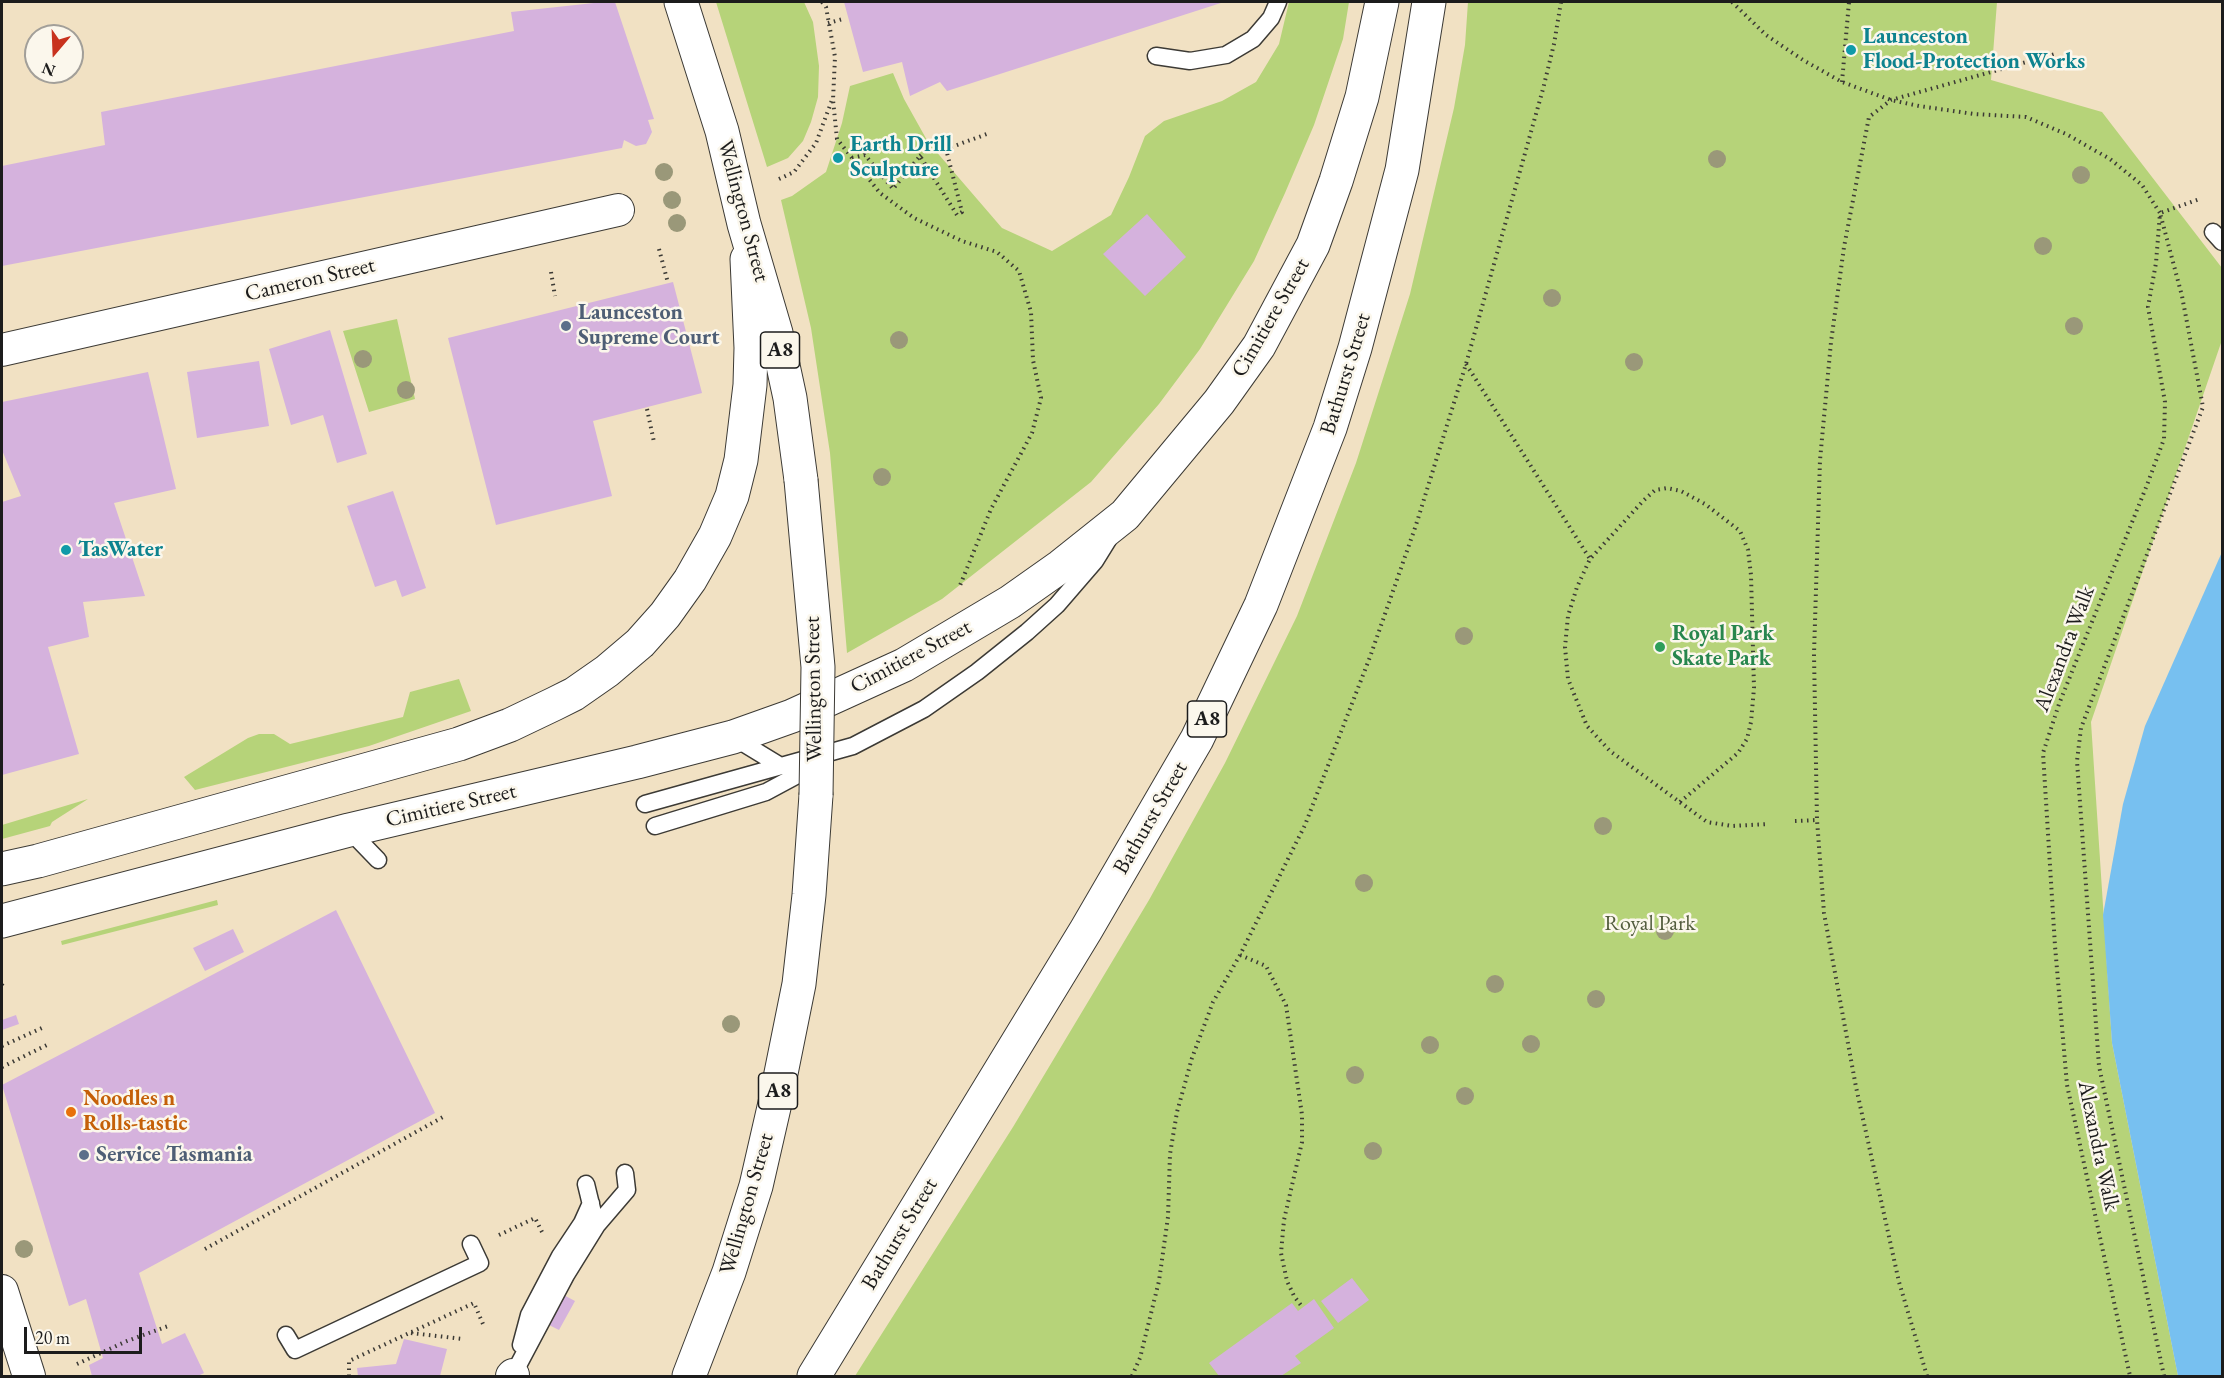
<!DOCTYPE html>
<style>
body{margin:0}
#map{position:relative;width:2224px;height:1378px;overflow:hidden;background:#f1e1c3;font-family:"EB Garamond",serif}
canvas{display:block}
.frame{position:absolute;inset:0;border:3px solid #1c1c1c;pointer-events:none}
.north{position:absolute;left:24px;top:24px;width:60px;height:60px;box-sizing:border-box;background:#fbf7ec;border:2px solid #a29f99;border-radius:50%;rotate:199deg;font-size:16px;font-weight:700;line-height:24px;text-align:center;color:#1c1c1c}
.north::after{content:'';display:block;margin:auto;width:21px;height:27px;background:#c8321e;clip-path:polygon(50% 0,100% 100%,50% 72%,0 100%)}
.scale{position:absolute;left:24px;top:1327px;width:118px;height:27px;box-sizing:border-box;border:3px solid #1c1c1c;border-top:0;padding-left:8px;font-size:18px;line-height:21px;white-space:nowrap;color:#1c1c1c;-webkit-text-stroke:4px #fbf7ec;paint-order:stroke}
</style>
<div id="map">
<canvas width="2224" height="1378"></canvas>
<div class="frame"></div>
<div class="north">N</div>
<div class="scale">20 m</div>
</div>
<script>
const ctx = document.querySelector('canvas').getContext('2d');
ctx.lineJoin = 'round';
function fill(path, color) {
  ctx.fillStyle = color;
  ctx.fill(path, 'evenodd');
}
function shape(rows) {
  const path = new Path2D();
  for (const r of rows) {
    path.moveTo(r[0], r[1]);
    for (let i = 2; i < r.length; i += 2) path.lineTo(r[i], r[i + 1]);
  }
  return path;
}
function stroke(path, color, width, dash) {
  ctx.strokeStyle = color;
  ctx.lineWidth = width;
  ctx.lineCap = dash ? 'butt' : 'round';
  ctx.setLineDash(dash || []);
  ctx.stroke(path);
}
function drawText(font, color, halo, rows, align = 'center') {
  ctx.font = font + ' "EB Garamond",serif';
  ctx.lineWidth = 5;
  ctx.setLineDash([]);
  ctx.textBaseline = 'middle';
  ctx.strokeStyle = halo;
  ctx.fillStyle = color;
  for (const [text, x, y, turn = 0] of rows) {
    ctx.save();
    ctx.translate(x, y);
    ctx.rotate((+turn || 0) * Math.PI / 180);
    ctx.textAlign = isNaN(turn) ? turn : align;
    if (halo) ctx.strokeText(text, 0, 0);
    ctx.fillText(text, 0, 0);
    ctx.restore();
  }
}
const green = shape([
 [716,2,804,2,813,22,819,66,818,97,811,122,803,141,788,158,767,167],
 [1289,2,1349,2,1343,39,1314,125,1285,193,1254,261,1200,349,1159,404,1091,482,942,599,847,653,830,453,811,328,781,200,792,196,826,172,842,123,850,86,893,73,904,99,928,142,1002,228,1052,251,1111,215,1129,177,1145,136,1164,121,1222,101,1256,82,1279,44],
 [1468,2,1997,2,1991,80,2102,112,2222,268,2222,340,2091,722,2112,1043,2178,1376,855,1376,1013,1127,1149,900,1225,763,1297,616,1356,463,1410,294,1454,108,1465,45],
 [397,319,415,399,369,412,343,331],
 [459,679,471,711,369,746,195,790,184,777,248,738,259,734,274,734,290,744,403,717,410,692],
 [88,799,52,822,50,826,2,839,2,825],
 [217,900,218,905,62,945,61,941]
]);
const water = shape([
 [2222,552,2222,1376,2178,1376,2112,1043,2103,915,2123,804,2145,726]
]);
const building = shape([
 [603,2,615,2,654,119,648,120,652,132,646,144,636,146,624,140,622,148,2,266,2,166,105,145,101,112,514,31,511,12],
 [844,2,1224,2,947,91,940,82,910,96,902,62,863,72],
 [1147,214,1186,257,1145,296,1103,254],
 [673,282,702,393,593,421,612,496,496,525,448,338],
 [330,330,367,454,337,463,323,415,291,425,269,349],
 [259,361,269,426,197,438,187,372],
 [148,372,176,489,114,503,145,596,83,602,89,637,48,647,79,754,2,775,2,502,21,496,2,450,2,402],
 [393,491,426,588,402,597,396,580,375,587,347,506],
 [336,910,435,1113,139,1273,162,1344,185,1333,204,1373,198,1376,92,1376,89,1365,103,1358,86,1299,69,1306,2,1085],
 [233,929,244,952,205,971,193,948],
 [16,1015,19,1024,2,1030,2,1020],
 [1352,1278,1369,1300,1338,1323,1321,1301],
 [539,1282,575,1301,559,1330,523,1312],
 [1314,1299,1334,1328,1295,1356,1301,1363,1281,1376,1219,1376,1209,1363,1292,1303,1298,1311],
 [404,1339,447,1349,440,1376,358,1376,357,1368,396,1364]
]);
const path = shape([
 [822,2,826,7,835,57,833,100,837,139,880,193,914,218,962,241,997,252,1019,271,1031,312,1033,360,1041,398,1032,433,991,509,959,588],
 [1732,2,1766,35,1803,60,1842,82,1891,100,1919,106,1974,114,2026,117,2066,134,2110,159,2142,185,2160,213,2156,263,2148,307,2165,402,2164,439,2147,485,2059,704,2043,753,2055,946,2067,1085,2130,1376],
 [828,23,843,19],
 [1842,82,1849,2],
 [920,156,937,141,946,149],
 [852,158,865,155,893,189,920,156,957,215,962,212,946,149,987,134],
 [779,179,794,172,816,143,832,100],
 [659,249,668,283],
 [551,272,555,296],
 [1466,364,1590,559],
 [647,409,654,442],
 [1680,802,1738,753,1747,739,1751,722,1754,688,1751,575,1748,550,1740,531,1705,504,1681,491,1667,488,1655,490,1643,501,1590,559,1577,587,1568,616,1565,647,1568,679,1587,726,1610,751,1707,822,1732,826,1769,824],
 [1795,821,1817,820],
 [1240,955,1266,966,1286,1005,1302,1115,1302,1142,1284,1220,1281,1253,1287,1281,1294,1296,1303,1308],
 [2,985,3,986],
 [2,1046,42,1028],
 [2,1067,47,1045],
 [499,1235,535,1218,542,1232],
 [205,1249,443,1117],
 [411,1333,463,1339],
 [77,1364,127,1341,171,1325],
 [349,1376,349,1361,474,1303,483,1324],
 [1132,1376,1140,1358,1159,1281,1168,1217,1170,1154,1177,1112,1192,1058,1213,1002,1240,955,1305,825,1370,657,1416,525,1466,364,1543,89,1554,44,1561,2],
 [1927,1376,1899,1282,1856,1087,1824,913,1817,820,1814,654,1820,460,1831,342,1844,247,1869,117,1891,100,2055,54],
 [2164,1376,2099,1066,2077,761,2081,728,2203,407,2182,296,2160,213,2200,199]
]);
const service = shape([
 [1156,56,1190,61,1226,55,1253,39,1271,18,1278,2],
 [2213,232,2222,242],
 [733,737,779,765],
 [645,804,853,746,924,709,977,672,1027,632,1057,605,1095,561,1108,540],
 [655,826,766,792,820,763],
 [349,830,378,860],
 [586,1184,593,1213],
 [286,1335,295,1350,480,1263,471,1244],
 [521,1345,529,1315,560,1256,582,1223,591,1203],
 [513,1375,566,1275,597,1225,627,1190,625,1173]
]);
const minor = shape([
 [2,350,618,210],
 [2,1291,29,1376],
 [512,1376,513,1375]
]);
const secondary = shape([
 [2,869,38,861,459,744,510,725,554,704,574,694,607,671,640,643,665,615,690,580,715,536,732,496,741,460,750,385,751,348,747,259],
 [2,921,349,830,637,762,733,737,792,716,904,665,1010,602,1061,566,1125,515,1219,402,1259,346,1313,245,1336,181,1362,97,1382,2]
]);
const trunk = shape([
 [681,2,722,131,744,224,776,333,790,398,801,480],
 [689,1376,729,1272,756,1186,775,1103,799,984,809,895,816,795],
 [814,1376,1086,930,1197,739,1261,605,1330,428,1355,348,1402,170,1429,2]
]);
const trunkBridge = shape([
 [801,480,818,667,816,795]
]);
const trees = [
 [1717,159],
 [664,172],
 [2081,175],
 [672,200],
 [677,223],
 [2043,246],
 [1552,298],
 [2074,326],
 [899,340],
 [363,359],
 [1634,362],
 [406,390],
 [882,477],
 [1464,636],
 [1603,826],
 [1364,883],
 [1665,931],
 [1495,984],
 [1596,999],
 [731,1024],
 [1531,1044],
 [1430,1045],
 [1355,1075],
 [1465,1096],
 [1373,1151],
 [24,1249]
];
const markers = [
 [1851,50,6,"#0f9aa8"],
 [838,158,6,"#0f9aa8"],
 [566,326,6,"#5c6f8a"],
 [66,550,6,"#0f9aa8"],
 [1660,647,6,"#2e9e5b"],
 [71,1112,6,"#e8710a"],
 [84,1155,6,"#5c6f8a"]
];
const shields = [
 [780,350,39],
 [1207,719,39],
 [778,1091,39]
];
const shieldNames = [
 ["A8",780,350],
 ["A8",1207,719],
 ["A8",778,1091]
];
const cultureNames = [
 ["Launceston",1863,37],
 ["Flood-Protection Works",1863,62],
 ["Earth Drill",850,145],
 ["Sculpture",850,170],
 ["TasWater",78,550]
];
const streetNames = [
 ["Wellington Street",743,211,75],
 ["Cameron Street",310,280,-13],
 ["Cimitiere Street",1271,318,-60],
 ["Bathurst Street",1346,374,-73],
 ["Alexandra Walk",2065,649,-69],
 ["Cimitiere Street",911,657,-28],
 ["Wellington Street",814,689,-91],
 ["Cimitiere Street",451,806,-13],
 ["Bathurst Street",1151,818,-60],
 ["Alexandra Walk",2098,1146,78],
 ["Wellington Street",747,1204,-74],
 ["Bathurst Street",900,1234,-59]
];
const serviceNames = [
 ["Launceston",578,313],
 ["Supreme Court",578,338],
 ["Service Tasmania",96,1155]
];
const leisureNames = [
 ["Royal Park",1672,634],
 ["Skate Park",1672,659]
];
const parkNames = [
 ["Royal Park",1650,924]
];
const foodNames = [
 ["Noodles n",83,1099],
 ["Rolls-tastic",83,1124]
];
fill(green, '#b6d379');
fill(water, '#77c0f0');
fill(building, '#d5b2dd');
stroke(service, '#3c3a35', 19);
stroke(minor, '#3c3a35', 34);
stroke(secondary, '#3c3a35', 35);
stroke(trunk, '#3c3a35', 35);
stroke(path, '#3c3a35', 4, [1.5, 4.5]);
stroke(service, '#fff', 16);
stroke(minor, '#fff', 32);
stroke(secondary, '#fff', 33);
stroke(trunk, '#fff', 33);
stroke(trunkBridge, '#3c3a35', 35, []);
stroke(trunkBridge, '#fff', 33);
ctx.fillStyle = '#9a9879';
for (const [x, y] of trees) {
  ctx.beginPath();
  ctx.arc(x, y, 9, 0, 2 * Math.PI);
  ctx.fill();
}
for (const [x, y, r, color] of markers) {
  const dot = new Path2D();
  dot.arc(x, y, r, 0, 2 * Math.PI);
  ctx.fillStyle = color;
  ctx.fill(dot);
  stroke(dot, '#fbf7ec', 2);
}
for (const [x, y, w] of shields) {
  const box = new Path2D();
  box.roundRect(x - w / 2, y - 18, w, 36, 4.5);
  ctx.fillStyle = '#fbf7ec';
  ctx.fill(box);
  stroke(box, '#1c1c1c', 1.5);
}
drawText('bold 21px', '#1c1c1c', null, shieldNames);
drawText('bold 22px', '#0d838f', '#fbf7ec', cultureNames, 'left');
drawText('22px', '#1c1c1c', '#fbf7ec', streetNames);
drawText('bold 22px', '#4e5e75', '#fbf7ec', serviceNames, 'left');
drawText('bold 22px', '#27864d', '#fbf7ec', leisureNames, 'left');
drawText('22px', '#525c3d', '#fbf7ec', parkNames);
drawText('bold 22px', '#c56008', '#fbf7ec', foodNames, 'left');
</script>
